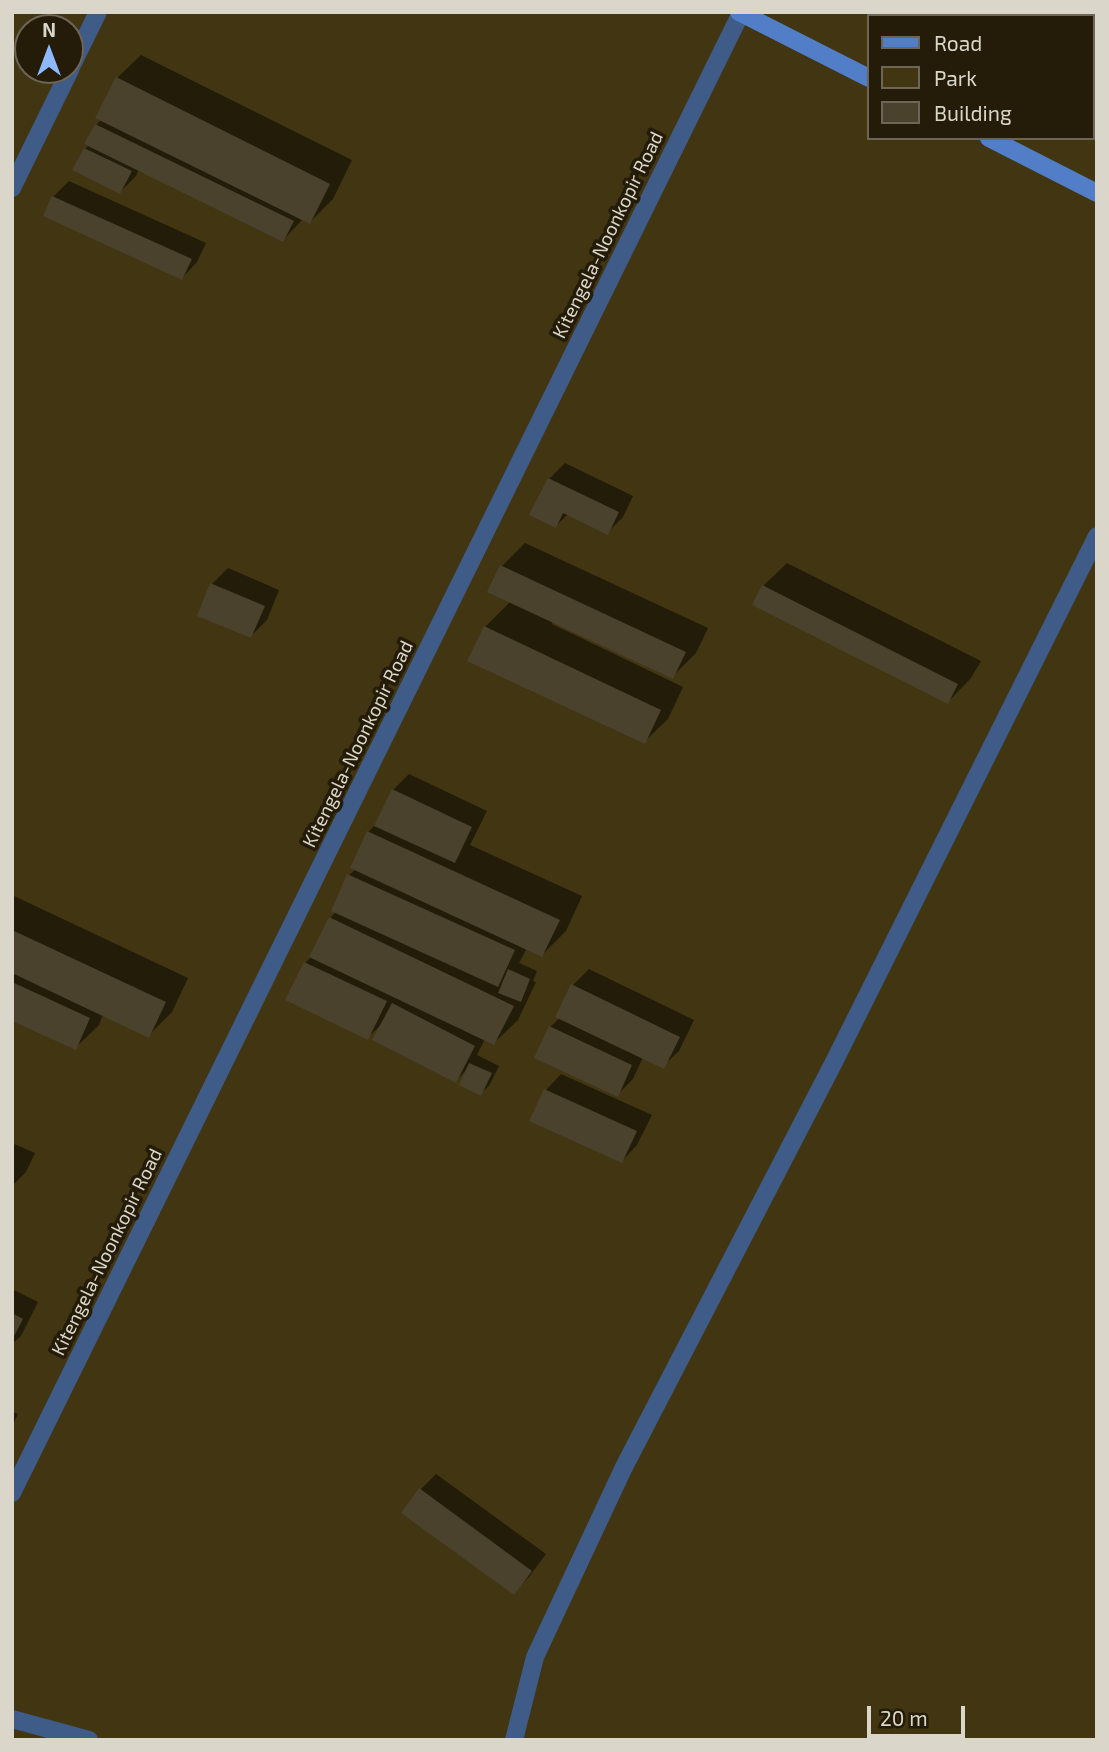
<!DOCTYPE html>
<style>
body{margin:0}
#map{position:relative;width:1109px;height:1752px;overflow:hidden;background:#241c08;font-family:"Exo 2",sans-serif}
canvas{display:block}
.frame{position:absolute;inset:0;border:14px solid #dbd6ca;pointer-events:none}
.legend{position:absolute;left:867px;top:14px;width:228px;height:126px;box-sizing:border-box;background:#241c08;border:2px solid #6d6656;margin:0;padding:9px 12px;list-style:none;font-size:21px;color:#dbd6ca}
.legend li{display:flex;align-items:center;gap:14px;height:35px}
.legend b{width:35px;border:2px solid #6d6656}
.north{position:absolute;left:14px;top:14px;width:70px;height:70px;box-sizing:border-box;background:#241c08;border:2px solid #6d6656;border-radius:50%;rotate:0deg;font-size:19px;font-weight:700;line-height:28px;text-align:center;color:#dbd6ca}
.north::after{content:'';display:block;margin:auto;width:24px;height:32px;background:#8eb9fd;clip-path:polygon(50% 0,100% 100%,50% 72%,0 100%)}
.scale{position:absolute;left:867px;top:1706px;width:98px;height:32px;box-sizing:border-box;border:4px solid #dbd6ca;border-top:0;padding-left:9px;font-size:21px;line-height:24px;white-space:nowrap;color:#dbd6ca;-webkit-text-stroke:5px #241c08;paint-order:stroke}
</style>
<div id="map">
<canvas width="1109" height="1752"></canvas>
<div class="frame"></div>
<ul class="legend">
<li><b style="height:9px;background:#517ec6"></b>Road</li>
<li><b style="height:19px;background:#413512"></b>Park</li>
<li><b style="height:19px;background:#4a422c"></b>Building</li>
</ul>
<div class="north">N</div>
<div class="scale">20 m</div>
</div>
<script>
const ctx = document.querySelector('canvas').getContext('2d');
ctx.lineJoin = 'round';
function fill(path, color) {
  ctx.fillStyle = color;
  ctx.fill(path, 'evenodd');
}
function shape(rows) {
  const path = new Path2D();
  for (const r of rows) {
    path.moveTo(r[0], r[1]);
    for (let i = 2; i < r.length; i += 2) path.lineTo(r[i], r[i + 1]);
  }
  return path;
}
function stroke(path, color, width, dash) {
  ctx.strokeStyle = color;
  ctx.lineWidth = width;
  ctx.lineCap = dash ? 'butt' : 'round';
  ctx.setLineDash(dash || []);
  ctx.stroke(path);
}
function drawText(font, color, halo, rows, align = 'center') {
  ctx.font = font + ' "Exo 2",sans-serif';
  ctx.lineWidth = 7;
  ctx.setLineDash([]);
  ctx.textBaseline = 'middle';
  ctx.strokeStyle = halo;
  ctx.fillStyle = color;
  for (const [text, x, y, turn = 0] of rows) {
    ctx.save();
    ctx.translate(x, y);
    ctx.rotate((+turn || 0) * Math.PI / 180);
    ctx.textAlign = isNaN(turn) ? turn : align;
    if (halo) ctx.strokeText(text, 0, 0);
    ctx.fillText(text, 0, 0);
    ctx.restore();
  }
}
const green = shape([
 [12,12,1097,12,1097,1740,12,1740],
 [869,16,1093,16,1093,138,869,138],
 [28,28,70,28,70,70,28,70]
]);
const shadow = shape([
 [141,55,352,160,333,199,310,222,303,219,283,240,139,169,136,176,120,192,75,170,85,149,89,145,96,125,102,119,117,78],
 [69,181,206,243,197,262,182,278,53,197],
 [565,463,633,496,623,517,607,533,568,514,556,526,549,479],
 [525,543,708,628,696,653,672,677,553,621,552,624,683,687,668,719,644,742,485,627,511,601,502,566],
 [787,563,981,661,971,678,948,702,763,586],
 [228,568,279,590,267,620,251,636,212,584],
 [409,774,487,811,470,845,582,896,566,931,542,955,527,948,519,963,537,971,533,981,536,982,518,1020,494,1043,485,1039,477,1055,499,1066,489,1086,481,1093,468,1068,456,1081,381,1025,367,1038,305,963,311,957,330,918,337,911,349,875,356,869,368,832,378,822,393,790],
 [12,895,188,978,172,1012,148,1036,103,1014,99,1025,75,1048,12,1019],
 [589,969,694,1020,679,1051,663,1066,643,1057,633,1079,617,1095,550,1027,561,1017,573,985],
 [561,1074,652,1115,637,1145,622,1161,532,1120,546,1090],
 [12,1143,35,1153,26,1172,12,1186],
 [12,1289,38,1302,21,1336,12,1344],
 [12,1412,18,1414,12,1426],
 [436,1474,546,1554,529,1577,513,1593,420,1490]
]);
const building = shape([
 [116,77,330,184,310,224,95,118],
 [95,124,294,221,283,242,84,144],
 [84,148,132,171,120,194,72,170],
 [52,196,192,259,182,280,43,216],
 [548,478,619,512,608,535,563,513,556,528,529,515],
 [500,565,686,652,673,679,487,592],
 [210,583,265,606,251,638,197,616],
 [762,585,958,684,948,704,752,605],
 [484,626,661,710,645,744,467,661],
 [392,789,472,827,455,863,374,826],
 [367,831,560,920,542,957,350,868],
 [347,874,515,950,498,987,331,911],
 [329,917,514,1006,494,1045,309,957],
 [12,930,166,1002,149,1038,12,973],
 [304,962,387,1001,368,1040,285,1000],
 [508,969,530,979,521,1002,498,993],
 [12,982,90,1018,76,1050,12,1021],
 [571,984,680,1037,664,1069,555,1017],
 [392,1003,475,1046,456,1083,372,1040],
 [549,1026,632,1065,618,1097,534,1058],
 [469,1063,492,1073,481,1096,459,1085],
 [544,1089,637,1131,622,1163,529,1121],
 [12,1313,23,1319,12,1340],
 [419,1488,532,1571,514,1595,401,1513]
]);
const street = shape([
 [70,69,98,12],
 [12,188,70,70],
 [12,1493,741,13],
 [12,1719,89,1740],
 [514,1740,535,1657,624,1467,834,1062,1097,536]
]);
const secondary = shape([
 [739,12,869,78],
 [989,138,1097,193]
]);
const streetNames = [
 ["Kitengela-Noonkopir Road",608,235,-64],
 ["Kitengela-Noonkopir Road",358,744,-64],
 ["Kitengela-Noonkopir Road",107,1252,-64]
];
fill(green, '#413512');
fill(shadow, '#0007');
fill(building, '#4a422c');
stroke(street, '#3f5b88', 18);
stroke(secondary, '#517ec6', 18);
drawText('19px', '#dbd6ca', '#241c08', streetNames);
</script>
